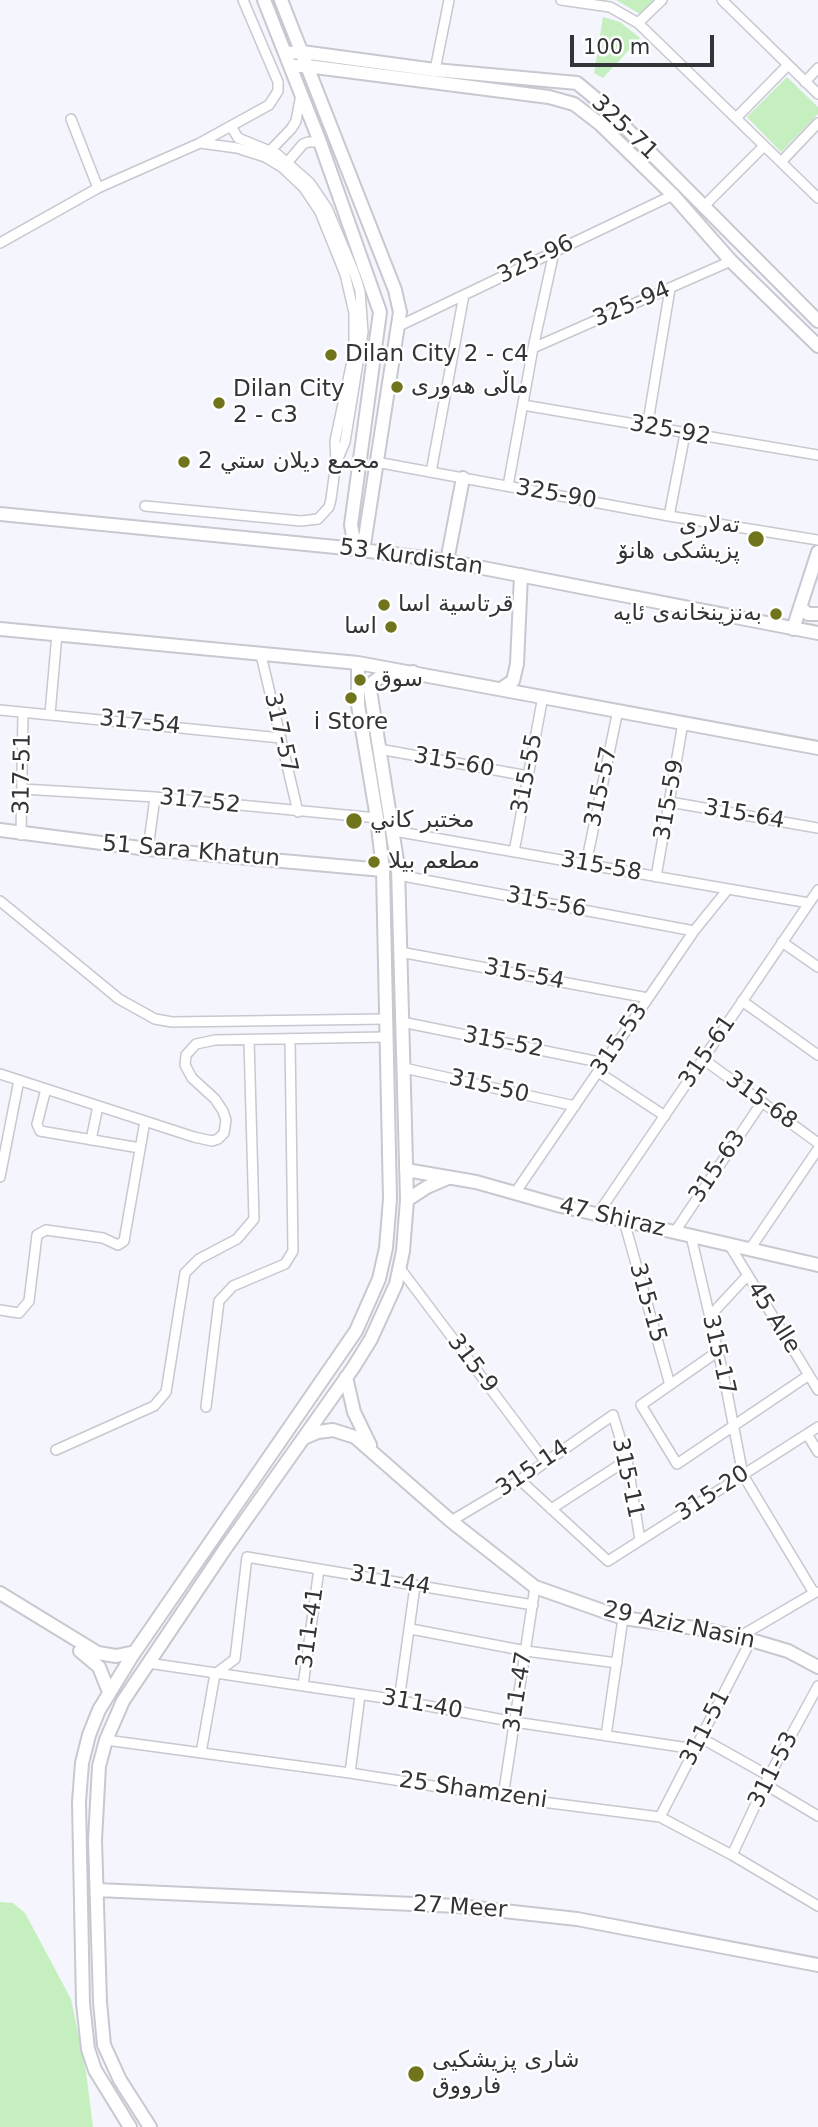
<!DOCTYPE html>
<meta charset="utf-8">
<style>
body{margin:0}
#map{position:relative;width:818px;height:2127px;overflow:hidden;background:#f4f5fd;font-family:"DejaVu Sans",sans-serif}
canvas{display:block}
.scale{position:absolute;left:570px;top:35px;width:144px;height:32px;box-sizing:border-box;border:4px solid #333437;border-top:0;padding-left:9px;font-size:21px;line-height:24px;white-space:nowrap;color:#333437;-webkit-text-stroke:5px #fff;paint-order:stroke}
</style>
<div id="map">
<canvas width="818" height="2127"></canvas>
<div class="scale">100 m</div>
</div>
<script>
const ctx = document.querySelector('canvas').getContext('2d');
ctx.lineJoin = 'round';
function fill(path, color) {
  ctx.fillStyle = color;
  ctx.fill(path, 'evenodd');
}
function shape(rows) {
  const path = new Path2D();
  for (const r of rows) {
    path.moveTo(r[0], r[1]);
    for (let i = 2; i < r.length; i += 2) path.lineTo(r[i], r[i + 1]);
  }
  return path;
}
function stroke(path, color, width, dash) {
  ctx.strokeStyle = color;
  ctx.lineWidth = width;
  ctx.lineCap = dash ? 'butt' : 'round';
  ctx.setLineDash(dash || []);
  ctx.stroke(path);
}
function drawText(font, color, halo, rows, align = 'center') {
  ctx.font = font + ' "DejaVu Sans",Cairo,sans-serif';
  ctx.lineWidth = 5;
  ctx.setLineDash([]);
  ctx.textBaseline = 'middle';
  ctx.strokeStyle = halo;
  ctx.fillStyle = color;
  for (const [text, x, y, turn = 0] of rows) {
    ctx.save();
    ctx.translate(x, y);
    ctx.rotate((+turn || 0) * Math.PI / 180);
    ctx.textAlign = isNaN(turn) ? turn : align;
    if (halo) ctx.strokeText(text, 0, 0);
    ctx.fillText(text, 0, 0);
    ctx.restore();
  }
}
const green = shape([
 [616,0,655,0,640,14],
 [603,17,620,22,640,38,603,78,594,73],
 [787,77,818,107,818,114,781,152,747,117],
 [0,1902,13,1903,25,1913,71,1999,86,2072,93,2127,0,2127]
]);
const street = shape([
 [561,0,610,7,638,23,818,198],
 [722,0,818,94],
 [638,23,662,0],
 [435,70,449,0],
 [805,82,818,68],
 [736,118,788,65],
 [71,119,98,188],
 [231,126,238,138,277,154,310,183,327,208,354,272,360,291,363,332,345,442,337,461],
 [268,153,291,129,296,121,301,94],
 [781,162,818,123],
 [286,164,303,144,308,142,320,142],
 [703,207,764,146],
 [0,243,98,188,200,143,269,105,278,91,278,82,243,0],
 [399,326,673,195],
 [533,348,731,261],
 [523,405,818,455],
 [647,428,670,289],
 [376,462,669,516,818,540],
 [431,472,464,295],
 [508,486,533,348,554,252],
 [145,506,301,521,318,519,329,507,331,499,336,462,335,441,354,352,354,313,345,274,320,212,304,188,283,168,265,157,237,148,200,143],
 [669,516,685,434],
 [261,655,298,812],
 [0,710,281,738],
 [50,714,57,634],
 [379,749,528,776],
 [23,789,155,797,377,818],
 [670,802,818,828],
 [394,831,809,903],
 [21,835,23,713],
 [148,849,155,797],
 [514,852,543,696],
 [586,864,618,710],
 [398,875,694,931],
 [656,877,683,723],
 [0,901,119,999,155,1019,172,1022,386,1019],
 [782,942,818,967],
 [400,952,648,998],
 [742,1001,818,1055],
 [402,1022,604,1063],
 [703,1059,818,1143],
 [404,1068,575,1106],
 [598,1072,665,1116],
 [0,1074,194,1137,212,1141,218,1139,224,1133,226,1120,223,1111,215,1099,192,1078,185,1065,186,1055,196,1044,215,1040,386,1037],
 [46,1089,37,1124,40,1131,140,1148],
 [91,1140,98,1106],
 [0,1177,19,1080],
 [515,1193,694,931,728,889],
 [597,1215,818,890],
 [624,1221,670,1385],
 [674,1233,762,1102],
 [691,1236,725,1382,743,1475,814,1593],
 [730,1246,818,1390],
 [750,1249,818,1149],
 [399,1267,545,1461],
 [0,1310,19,1313,29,1301,37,1235,46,1230,103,1238,118,1245,124,1241,145,1121],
 [709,1317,747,1276],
 [717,1352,641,1405,677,1464,809,1375],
 [206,1407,219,1301,233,1286,285,1264,293,1251,290,1039],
 [807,1434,818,1452],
 [56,1450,154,1406,166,1392,185,1273,199,1259,237,1239,254,1219,249,1040],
 [520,1480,608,1561,818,1427],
 [551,1509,627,1460],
 [451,1521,520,1480,613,1415,627,1460,640,1540],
 [411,1629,526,1651,617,1663],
 [739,1637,816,1592],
 [148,1663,385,1698,515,1722,695,1749],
 [303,1686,319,1569],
 [399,1701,415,1586],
 [606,1736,623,1618],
 [701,1738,769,1776],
 [106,1740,350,1773,503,1797,660,1817,732,1855,818,1906],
 [201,1753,215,1674,235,1659,247,1557,533,1605],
 [350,1773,360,1695],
 [766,1785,818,1816],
 [503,1797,535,1587],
 [660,1817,751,1640],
 [732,1855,769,1776,818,1686]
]);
const secondary = shape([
 [264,0,320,142,380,312,351,525,353,536,363,551],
 [281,0,395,290,400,312,363,551],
 [285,53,302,52,435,70,577,83,601,103,818,321],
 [290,66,307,66,549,97,574,104,600,124,673,195,731,261,818,346],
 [0,514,346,548,447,561,818,633],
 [447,561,463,478],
 [800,607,808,614,818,614],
 [0,629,358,663,818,748],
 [793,629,818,552],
 [501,689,513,681,517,664,521,575],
 [0,830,148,849,383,870],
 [406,1170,476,1182,561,1206,818,1265],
 [407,1200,427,1187,448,1178],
 [346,1377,354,1412,370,1445],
 [304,1438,318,1432,333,1430,355,1437,451,1521,535,1587,623,1618,702,1629,751,1640,788,1651,818,1667],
 [0,1593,98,1653,116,1656,135,1652],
 [80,1651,99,1667,109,1692],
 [97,1890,458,1906,577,1919,818,1965],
 [130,2127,95,2070,88,2049,83,2003,79,1802,82,1763,89,1735,99,1710,132,1656,356,1331,379,1279,386,1248,390,1199,383,870,377,818,358,705,358,663],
 [150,2127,120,2080,104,2045,100,2002,95,1840,99,1766,106,1740,123,1701,225,1549,353,1368,371,1339,396,1284,403,1251,407,1200,398,867,370,690,372,683,380,677,402,676,413,672]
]);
const markers = [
 [331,355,7,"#70741b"],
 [397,387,7,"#70741b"],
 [219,403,7,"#70741b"],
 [184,462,7,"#70741b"],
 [756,539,9,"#70741b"],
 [384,605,7,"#70741b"],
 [776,614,7,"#70741b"],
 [391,627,7,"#70741b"],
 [360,680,7,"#70741b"],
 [351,698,7,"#70741b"],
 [354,821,9,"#70741b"],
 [374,862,7,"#70741b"],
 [416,2074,9,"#70741b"]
];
const streetNames = [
 ["325-71",624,128,44],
 ["325-96",536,260,-26],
 ["325-94",632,305,-23],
 ["325-92",670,431,10],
 ["325-90",556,495,10],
 ["53 Kurdistan",411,558,8],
 ["317-54",140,723,6],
 ["317-57",280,733,77],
 ["315-60",454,763,10],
 ["317-51",23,774,-89],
 ["315-55",528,774,-79],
 ["315-57",602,787,-78],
 ["315-59",670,800,-80],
 ["317-52",200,802,6],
 ["315-64",744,815,10],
 ["51 Sara Khatun",191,852,5],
 ["315-58",601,867,10],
 ["315-56",546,903,11],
 ["315-54",524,975,11],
 ["315-53",620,1040,-56],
 ["315-52",503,1043,11],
 ["315-61",708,1052,-56],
 ["315-50",489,1087,13],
 ["315-68",761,1101,36],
 ["315-63",718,1167,-56],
 ["47 Shiraz",612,1218,13],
 ["315-15",647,1303,74],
 ["45 Alle",773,1318,58],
 ["315-17",718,1355,77],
 ["315-9",472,1364,53],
 ["315-14",533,1469,-34],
 ["315-11",627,1478,78],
 ["315-20",713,1494,-33],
 ["311-44",390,1581,10],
 ["29 Aziz Nasin",679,1626,12],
 ["311-41",311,1628,-82],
 ["311-47",519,1692,-81],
 ["311-40",422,1705,10],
 ["311-51",706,1728,-63],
 ["311-53",774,1770,-63],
 ["25 Shamzeni",473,1791,8],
 ["27 Meer",460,1908,4]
];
const poiNames = [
 ["Dilan City 2 - c4",345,355],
 ["ماڵی هەوری",411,387],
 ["Dilan City",233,390],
 ["2 - c3",233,416],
 ["مجمع ديلان ستي 2",198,462],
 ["تەلاری",740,526,"right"],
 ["پزیشکی هانۆ",740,552,"right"],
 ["قرتاسیة اسا",398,605],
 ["بەنزینخانەی ئایە",762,614,"right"],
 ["اسا",377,627,"right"],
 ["سوق",374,680],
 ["i Store",351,723,"center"],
 ["مختبر كاني",370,821],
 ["مطعم بيلا",388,862],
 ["شاری پزیشکیی",432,2061],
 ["فارووق",432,2087]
];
fill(green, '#c6efbf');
stroke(street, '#c7c8d0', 12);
stroke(secondary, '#c7c8d0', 16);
stroke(street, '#fff', 9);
stroke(secondary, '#fff', 12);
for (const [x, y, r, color] of markers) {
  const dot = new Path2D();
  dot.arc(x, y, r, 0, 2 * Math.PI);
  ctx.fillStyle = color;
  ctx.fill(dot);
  stroke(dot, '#fff', 2.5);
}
drawText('23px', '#333437', '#fff', streetNames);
drawText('23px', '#333437', '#fff', poiNames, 'left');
</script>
